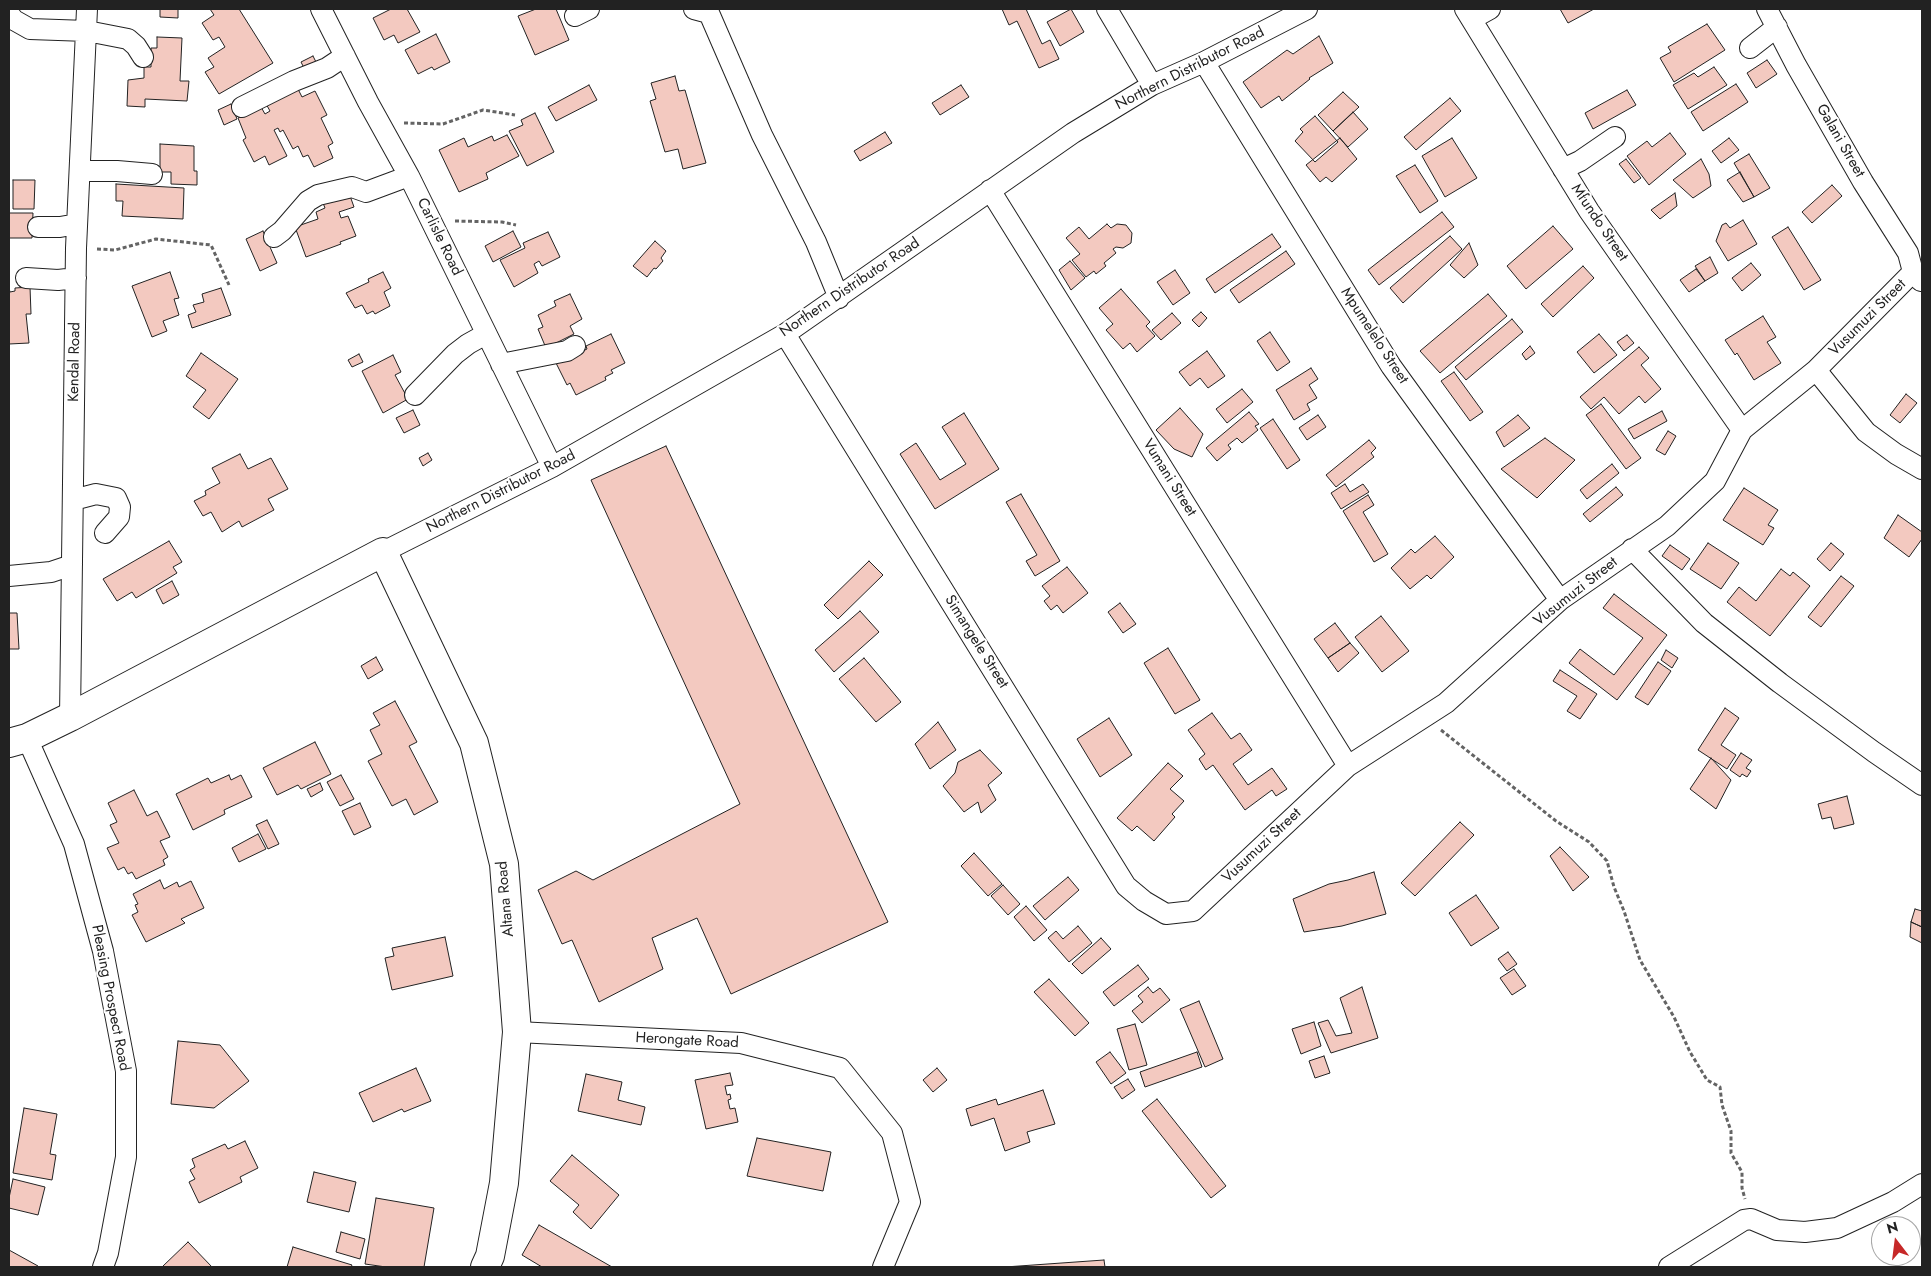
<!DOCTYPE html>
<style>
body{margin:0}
#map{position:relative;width:1931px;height:1276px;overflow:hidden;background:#fff;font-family:Jost,sans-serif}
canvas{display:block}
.frame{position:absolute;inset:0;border:10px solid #222;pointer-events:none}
.north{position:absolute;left:1871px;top:1216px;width:50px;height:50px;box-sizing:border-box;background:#fff;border:1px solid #a7a7a7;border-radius:50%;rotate:345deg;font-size:14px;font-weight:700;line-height:20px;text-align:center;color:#222}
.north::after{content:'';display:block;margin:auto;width:18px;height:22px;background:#c62828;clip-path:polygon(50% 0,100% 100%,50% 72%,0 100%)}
</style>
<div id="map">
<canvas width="1931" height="1276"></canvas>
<div class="frame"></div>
<div class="north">N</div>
</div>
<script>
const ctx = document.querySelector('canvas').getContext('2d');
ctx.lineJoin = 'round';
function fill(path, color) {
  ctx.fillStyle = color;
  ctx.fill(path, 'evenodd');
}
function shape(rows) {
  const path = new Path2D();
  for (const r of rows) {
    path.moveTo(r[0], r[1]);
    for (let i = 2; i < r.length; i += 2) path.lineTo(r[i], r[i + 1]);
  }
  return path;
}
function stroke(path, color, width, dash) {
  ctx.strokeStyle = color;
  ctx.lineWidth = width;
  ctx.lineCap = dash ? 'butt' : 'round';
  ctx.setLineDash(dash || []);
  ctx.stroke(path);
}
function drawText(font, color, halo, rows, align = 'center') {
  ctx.font = font + ' Jost,sans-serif';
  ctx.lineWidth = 4;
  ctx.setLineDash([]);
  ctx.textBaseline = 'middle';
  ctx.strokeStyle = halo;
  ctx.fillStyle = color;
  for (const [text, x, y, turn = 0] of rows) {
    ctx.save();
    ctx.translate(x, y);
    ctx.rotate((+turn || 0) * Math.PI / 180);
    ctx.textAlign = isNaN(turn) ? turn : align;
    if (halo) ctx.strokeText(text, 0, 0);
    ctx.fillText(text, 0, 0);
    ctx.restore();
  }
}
const building = shape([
 [160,9,178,9,178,18,160,17,160,9],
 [210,9,239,9,273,63,219,94,205,72,214,67,208,58,225,47,219,37,213,40,202,23,214,15,210,9],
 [391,9,407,9,420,32,398,43,394,35,384,40,373,18,391,9],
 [536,9,556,9,569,40,535,55,518,16,536,9],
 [1002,9,1026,9,1042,44,1050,40,1059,59,1039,68,1017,21,1009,25,1002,9],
 [1071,9,1084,32,1060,46,1047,22,1071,9],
 [1560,9,1594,9,1568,23,1560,9],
 [1707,24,1725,50,1674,82,1660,58,1671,52,1668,47,1707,24],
 [436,34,450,62,434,70,432,67,418,74,405,50,436,34],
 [1319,36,1333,63,1309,78,1310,79,1282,101,1279,96,1261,108,1243,82,1287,50,1293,54,1319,36],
 [157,37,182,38,180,81,189,81,187,101,145,99,145,107,127,106,128,80,144,78,144,67,151,67,151,48,157,48,157,37],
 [313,56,317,64,305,70,301,62,313,56],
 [1767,60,1777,74,1756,88,1747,73,1767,60],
 [1714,67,1727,85,1688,109,1673,85,1694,73,1698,77,1714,67],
 [675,76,679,91,685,90,706,163,683,169,678,149,665,152,650,101,656,99,651,83,675,76],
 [1736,84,1748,102,1703,131,1691,112,1736,84],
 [589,85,597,100,556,121,548,107,589,85],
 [961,85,969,97,940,115,932,103,961,85],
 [297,87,302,97,315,91,327,115,321,118,333,143,328,146,333,158,314,167,308,155,303,157,298,146,293,149,283,130,280,132,278,128,274,130,287,156,269,165,265,156,254,162,243,140,246,138,238,118,261,107,265,114,270,111,265,102,297,87],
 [1627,90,1636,105,1593,129,1585,113,1627,90],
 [1343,92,1359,107,1333,131,1318,115,1343,92],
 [1450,98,1461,111,1416,150,1404,137,1450,98],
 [231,104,237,119,224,125,218,110,231,104],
 [1353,112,1368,129,1348,147,1333,131,1353,112],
 [535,113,554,152,527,166,509,131,523,125,521,120,535,113],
 [1315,116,1338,142,1315,162,1295,141,1303,132,1300,129,1315,116],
 [885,132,892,143,860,161,854,151,885,132],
 [1670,133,1686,154,1649,185,1627,156,1647,141,1652,147,1670,133],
 [507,135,519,156,486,173,488,179,459,192,439,150,464,138,468,147,492,136,494,141,507,135],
 [1340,138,1357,159,1332,182,1326,177,1320,182,1306,165,1340,138],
 [1452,138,1477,178,1445,197,1422,156,1452,138],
 [1729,138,1739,150,1721,163,1712,151,1729,138],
 [160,144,194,146,194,171,197,171,197,185,171,184,171,172,160,172,160,144],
 [1749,154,1770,188,1754,197,1734,163,1749,154],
 [1626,159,1641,178,1634,183,1619,164,1626,159],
 [1701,159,1709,174,1711,186,1693,198,1673,180,1701,159],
 [1415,165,1438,201,1420,213,1396,176,1415,165],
 [1740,172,1754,197,1743,202,1727,180,1740,172],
 [13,180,35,180,34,209,13,209,13,180],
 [116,184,184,188,183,219,122,216,123,201,116,201,116,184],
 [1832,185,1842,196,1812,223,1802,212,1832,185],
 [349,193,354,207,339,212,341,218,348,216,356,236,340,242,341,244,306,257,295,227,318,219,316,212,325,208,323,203,349,193],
 [1675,193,1677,206,1660,219,1651,210,1675,193],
 [1442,212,1454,227,1379,285,1368,270,1442,212],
 [9,213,33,213,32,238,9,238,9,213],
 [1743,220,1757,244,1728,261,1716,241,1722,225,1726,223,1730,228,1743,220],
 [1107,224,1111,228,1117,224,1126,225,1132,233,1131,243,1123,248,1116,247,1113,249,1116,253,1104,263,1106,266,1096,274,1094,271,1086,277,1072,260,1080,254,1066,238,1079,227,1089,239,1107,224],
 [1553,226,1573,249,1526,289,1507,266,1553,226],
 [1788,227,1821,280,1804,290,1772,237,1788,227],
 [263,231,277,263,260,271,246,239,263,231],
 [513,231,521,247,493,262,485,246,513,231],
 [548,232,560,257,542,266,539,261,534,264,538,273,514,287,500,260,525,248,523,243,548,232],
 [1272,234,1281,247,1215,293,1206,279,1272,234],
 [1450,236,1462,249,1403,303,1390,288,1450,236],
 [655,241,666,251,661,258,663,261,656,269,654,268,647,277,633,266,655,241],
 [1469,243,1478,265,1464,278,1450,265,1469,243],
 [1286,251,1295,264,1239,303,1230,290,1286,251],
 [1710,257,1718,273,1705,281,1695,266,1710,257],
 [1070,261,1085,278,1071,290,1059,270,1070,261],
 [1751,263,1761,275,1742,291,1732,278,1751,263],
 [1583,266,1594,278,1553,317,1541,304,1583,266],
 [1696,269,1705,281,1689,292,1680,280,1696,269],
 [1175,270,1190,293,1173,305,1157,282,1175,270],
 [170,272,179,298,174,299,179,315,163,321,167,331,152,337,132,286,170,272],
 [383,272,391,288,384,292,390,306,375,314,373,311,367,314,362,305,355,308,346,293,369,282,368,279,383,272],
 [30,287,31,314,26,314,29,343,9,344,9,288,10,292,15,291,15,288,30,287],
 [221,288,231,315,192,328,188,315,196,312,193,305,204,302,202,294,221,288],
 [1121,289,1150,322,1146,326,1155,336,1137,352,1130,343,1123,349,1106,330,1113,324,1099,308,1121,289],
 [570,294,582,319,570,326,574,334,546,348,538,329,543,327,538,315,556,306,554,301,570,294],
 [1488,294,1507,316,1440,373,1420,351,1488,294],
 [1201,312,1207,318,1199,327,1192,320,1201,312],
 [1172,313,1181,323,1161,340,1152,330,1172,313],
 [1763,316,1776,337,1767,342,1781,363,1754,380,1737,353,1735,355,1725,340,1763,316],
 [1512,319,1523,332,1466,380,1455,367,1512,319],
 [1270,332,1290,362,1277,371,1257,341,1270,332],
 [611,334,625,363,611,370,613,373,605,377,606,380,576,395,570,383,567,385,556,363,587,349,586,346,611,334],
 [1599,334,1617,355,1594,373,1577,352,1599,334],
 [1627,335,1634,343,1624,351,1617,342,1627,335],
 [1530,346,1535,353,1526,360,1522,354,1530,346],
 [1639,347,1649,358,1641,365,1661,389,1645,403,1639,396,1619,414,1604,397,1591,409,1580,397,1639,347],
 [1207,351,1225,376,1208,388,1200,378,1190,386,1179,372,1207,351],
 [201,353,238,379,209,419,193,407,206,390,186,376,201,353],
 [359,354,363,362,352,367,348,360,359,354],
 [393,355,401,372,395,375,408,399,383,413,362,371,393,355],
 [1311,368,1318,379,1309,385,1317,398,1307,404,1310,410,1294,420,1276,390,1311,368],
 [1454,372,1483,412,1470,421,1441,381,1454,372],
 [1242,389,1253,402,1227,423,1216,409,1242,389],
 [1906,394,1917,403,1900,423,1890,415,1906,394],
 [1601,404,1641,458,1626,469,1586,415,1601,404],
 [1180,408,1203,434,1192,457,1174,449,1156,430,1180,408],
 [413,410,420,425,404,433,396,418,413,410],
 [1662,411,1667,421,1634,439,1628,429,1662,411],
 [1249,412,1259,424,1255,426,1258,430,1242,443,1237,438,1228,445,1231,449,1217,461,1206,448,1249,412],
 [964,413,999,469,935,509,900,454,916,443,940,480,966,464,942,427,964,413],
 [1318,415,1326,427,1307,440,1299,428,1318,415],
 [1518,415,1530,428,1504,447,1496,432,1518,415],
 [1273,419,1300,460,1287,469,1260,428,1273,419],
 [1668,431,1676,436,1665,455,1656,450,1668,431],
 [1545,438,1575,460,1537,498,1501,469,1545,438],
 [1369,440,1376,448,1371,453,1374,457,1336,487,1326,475,1369,440],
 [666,446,888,922,731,994,697,918,652,938,663,969,599,1002,572,940,562,944,538,890,576,871,593,880,740,804,591,480,666,446],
 [428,453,432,460,423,466,419,458,428,453],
 [240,454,248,469,271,458,288,489,268,499,274,510,242,527,239,521,222,532,211,512,203,516,194,501,206,495,205,491,220,483,212,468,240,454],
 [1612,464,1619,473,1587,499,1580,490,1612,464],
 [1345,484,1350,492,1363,484,1369,492,1341,509,1331,493,1345,484],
 [1616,487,1623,495,1590,522,1583,514,1616,487],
 [1744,488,1778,510,1768,525,1774,528,1763,545,1723,520,1744,488],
 [1021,494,1060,561,1035,576,1026,561,1037,555,1006,502,1021,494],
 [1368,495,1374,505,1363,512,1388,554,1374,562,1343,511,1368,495],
 [1898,515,1922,532,1922,539,1909,557,1884,538,1898,515],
 [1435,536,1454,557,1431,579,1427,575,1410,589,1391,568,1411,549,1415,553,1435,536],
 [169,541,182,562,173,567,177,573,136,598,132,592,117,601,103,579,169,541],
 [1708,543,1739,563,1721,589,1690,569,1708,543],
 [1831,543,1844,554,1830,571,1817,559,1831,543],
 [1670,545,1690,559,1682,570,1662,556,1670,545],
 [869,561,883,575,838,619,824,605,869,561],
 [1067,567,1088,593,1063,613,1057,605,1051,610,1044,601,1050,596,1042,586,1067,567],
 [1781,569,1790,576,1793,572,1810,586,1770,636,1727,602,1739,587,1756,601,1781,569],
 [1841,576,1854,586,1821,627,1808,617,1841,576],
 [172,581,179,595,163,604,156,590,172,581],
 [1614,594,1667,635,1617,700,1569,663,1580,649,1614,675,1643,638,1603,608,1614,594],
 [1120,603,1136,624,1123,633,1108,612,1120,603],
 [860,611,879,632,834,672,815,650,860,611],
 [9,613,17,613,19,649,9,649,9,613],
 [1381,616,1409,651,1382,672,1355,637,1381,616],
 [1335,623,1350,643,1328,658,1314,639,1335,623],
 [1350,643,1359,653,1338,672,1328,658,1350,643],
 [1168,648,1200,700,1175,714,1144,663,1168,648],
 [1666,650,1678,658,1672,668,1661,660,1666,650],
 [376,657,383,670,368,679,361,666,376,657],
 [864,658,901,702,876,722,839,679,864,658],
 [1658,662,1671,671,1648,705,1635,697,1658,662],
 [1560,670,1597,694,1580,719,1567,711,1577,696,1553,681,1560,670],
 [395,701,417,742,409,746,438,802,414,815,406,799,392,806,368,761,382,754,370,730,380,725,373,713,395,701],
 [1725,708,1739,718,1721,745,1736,755,1727,769,1698,750,1725,708],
 [1212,713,1231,739,1240,733,1252,750,1233,764,1248,785,1272,768,1287,789,1276,796,1272,790,1245,810,1213,765,1206,770,1199,759,1205,754,1188,730,1212,713],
 [1109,718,1132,755,1100,777,1077,739,1109,718],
 [938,722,956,750,930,769,915,744,938,722],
 [315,742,331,774,301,789,298,785,277,795,263,768,315,742],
 [980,750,1002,773,988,785,996,800,981,813,978,802,964,812,943,786,955,773,958,762,980,750],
 [1741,753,1752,760,1746,768,1751,771,1747,777,1742,774,1740,777,1730,770,1741,753],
 [1711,758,1731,780,1716,809,1690,789,1711,758],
 [1168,763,1183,776,1170,789,1184,801,1172,814,1175,817,1154,841,1137,826,1132,831,1117,818,1168,763],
 [229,775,231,780,241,775,252,797,224,810,225,814,193,830,176,794,208,778,211,783,229,775],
 [341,775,354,799,340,806,327,782,341,775],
 [320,783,323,790,311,797,307,789,320,783],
 [134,790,147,816,157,811,170,837,160,841,168,857,163,860,165,865,136,879,132,872,128,874,124,867,118,870,107,848,119,843,110,825,117,822,108,803,134,790],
 [1847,796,1854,824,1834,829,1831,817,1822,819,1818,804,1847,796],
 [360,803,371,827,354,835,342,811,360,803],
 [267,820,279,844,268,849,256,825,267,820],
 [1460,822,1474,835,1415,896,1401,883,1460,822],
 [258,834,266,849,239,862,232,848,258,834],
 [1560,847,1589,877,1573,891,1550,856,1560,847],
 [974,853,1002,884,988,896,961,866,974,853],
 [1374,872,1386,914,1342,926,1304,932,1293,899,1329,884,1348,880,1374,872],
 [1068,877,1079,890,1045,920,1033,906,1068,877],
 [160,880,164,889,177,882,179,887,191,881,204,908,181,919,185,923,146,942,132,915,138,912,135,905,138,904,133,894,160,880],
 [1003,885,1020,904,1008,915,991,896,1003,885],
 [1476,895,1499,928,1471,946,1449,913,1476,895],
 [1026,906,1047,930,1034,941,1014,917,1026,906],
 [1915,909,1922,911,1922,927,1911,922,1915,909],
 [1911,922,1922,927,1922,943,1910,937,1911,922],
 [1078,926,1092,943,1069,962,1048,938,1056,931,1063,939,1078,926],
 [445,937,453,976,392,990,385,958,394,956,392,948,445,937],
 [1101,938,1111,949,1082,974,1072,964,1101,938],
 [1508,952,1517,964,1507,971,1498,959,1508,952],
 [1138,965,1149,979,1114,1006,1103,992,1138,965],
 [1514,969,1526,986,1512,995,1500,978,1514,969],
 [1049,979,1089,1023,1075,1036,1034,992,1049,979],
 [1148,987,1153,993,1160,988,1170,1000,1142,1023,1132,1011,1143,1002,1138,996,1148,987],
 [1362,987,1378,1038,1331,1053,1318,1023,1328,1020,1336,1036,1352,1033,1340,998,1362,987],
 [1199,1001,1223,1059,1205,1067,1180,1009,1199,1001],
 [1314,1022,1321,1046,1301,1054,1292,1029,1314,1022],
 [1135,1024,1147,1065,1129,1070,1117,1029,1135,1024],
 [178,1041,220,1045,249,1081,214,1108,171,1104,178,1041],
 [1110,1052,1126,1073,1111,1084,1096,1062,1110,1052],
 [1197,1052,1202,1067,1145,1087,1140,1072,1197,1052],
 [1324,1056,1330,1073,1315,1078,1309,1061,1324,1056],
 [416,1068,431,1101,404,1112,402,1109,373,1122,359,1093,416,1068],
 [937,1068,947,1080,933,1092,923,1080,937,1068],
 [730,1073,733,1085,725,1086,727,1095,730,1094,731,1099,728,1100,730,1109,735,1108,738,1122,706,1129,695,1080,730,1073],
 [586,1074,622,1082,618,1100,645,1107,641,1125,578,1111,586,1074],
 [1128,1079,1135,1090,1122,1099,1114,1087,1128,1079],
 [1043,1090,1055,1124,1027,1132,1030,1142,1005,1151,994,1118,971,1126,966,1109,996,1099,998,1105,1043,1090],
 [1157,1099,1226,1186,1211,1198,1142,1111,1157,1099],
 [24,1108,57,1114,50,1154,56,1155,52,1180,13,1173,24,1108],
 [757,1138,831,1152,823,1191,747,1176,757,1138],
 [245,1141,258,1168,240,1177,242,1182,199,1203,189,1182,195,1179,190,1170,195,1167,192,1159,225,1144,228,1149,245,1141],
 [572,1155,619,1195,591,1229,573,1212,579,1205,550,1181,572,1155],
 [314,1172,356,1182,349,1212,307,1202,314,1172],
 [13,1179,45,1187,38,1215,9,1208,9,1198,13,1179],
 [376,1198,434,1208,424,1267,386,1267,365,1264,376,1198],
 [539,1225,612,1267,542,1267,522,1255,539,1225],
 [341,1232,365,1239,360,1259,336,1252,341,1232],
 [188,1242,212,1267,162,1267,188,1242],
 [293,1247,352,1265,351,1267,287,1267,293,1247],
 [9,1250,38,1266,38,1267,9,1267,9,1250],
 [1104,1260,1105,1267,1005,1267,1104,1260]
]);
const path = shape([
 [404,123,443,124,483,110,515,115],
 [455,221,502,222,516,225],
 [97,249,115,250,156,239,211,245,229,285],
 [1441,730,1556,821,1589,842,1607,861,1614,887,1624,911,1640,960,1674,1017,1690,1052,1707,1080,1720,1087,1722,1105,1731,1131,1731,1153,1742,1172,1742,1188,1745,1199]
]);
const minor = shape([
 [321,9,368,102,409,176,552,467],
 [694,9,709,13,762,135,816,242,839,298],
 [1107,9,1152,85],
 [1465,9,1589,211,1742,430],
 [1767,9,1796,65,1863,182,1908,253,1913,272,1921,281],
 [9,14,14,20,30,29,87,31,128,39,136,46,143,57],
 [575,16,589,9],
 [1472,19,1490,9],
 [1750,48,1777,27],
 [1204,62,1391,366,1560,600],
 [242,107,294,81,327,68,345,56],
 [1563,169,1580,161,1615,137],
 [80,171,117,171,152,174],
 [990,190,1348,766],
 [38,227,60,227,77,224],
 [274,237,282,231,308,201,318,195,352,187,366,192,409,176],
 [26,278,58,280,76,278],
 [785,334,1126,886,1144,901,1166,914,1193,911,1348,766,1446,703,1560,600,1667,526,1715,481,1742,430,1816,370,1913,272],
 [501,364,567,351,575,346],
 [1816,370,1866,432,1896,454,1922,469],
 [415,395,455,354,468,344,486,334],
 [73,500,96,494,116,498,120,507,119,517,105,533],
 [1632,549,1704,623,1780,683,1874,752,1922,785],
 [383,552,552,467,785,334,1073,133,1152,85,1204,62,1307,9],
 [9,576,51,572,72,565],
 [70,717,76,248,87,9],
 [27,738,74,844,103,951,126,1071,126,1157,108,1253,103,1267],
 [517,1032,741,1043,840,1068,892,1133,910,1202,883,1267],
 [1669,1267,1744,1220,1751,1219,1777,1230,1805,1232,1837,1228,1893,1202,1922,1184]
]);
const secondary = shape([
 [9,743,27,738,70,717,383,552,474,743,504,864,517,1032,504,1183,490,1256,485,1267]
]);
const streetNames = [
 ["Northern Distributor Road",1190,69,-27],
 ["Galani Street",1840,141,60],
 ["Mfundo Street",1599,223,56],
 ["Carlisle Road",439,237,64],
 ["Northern Distributor Road",850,288,-34],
 ["Vusumuzi Street",1868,318,-45],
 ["Mpumelelo Street",1374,336,57],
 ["Kendal Road",75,362,-89],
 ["Vumani Street",1169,478,58],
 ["Northern Distributor Road",501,492,-27],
 ["Vusumuzi Street",1576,592,-38],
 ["Simangele Street",976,642,58],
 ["Vusumuzi Street",1262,846,-43],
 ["Altana Road",506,899,-95],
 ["Pleasing Prospect Road",110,998,79],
 ["Herongate Road",687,1041,3]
];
fill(building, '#f3c9c0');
stroke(building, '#222', 1);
stroke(minor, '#222', 22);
stroke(secondary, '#222', 30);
stroke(path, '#646464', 3, [4, 2.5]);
stroke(minor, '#fff', 20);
stroke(secondary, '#fff', 28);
drawText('15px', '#222', '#fff', streetNames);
</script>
